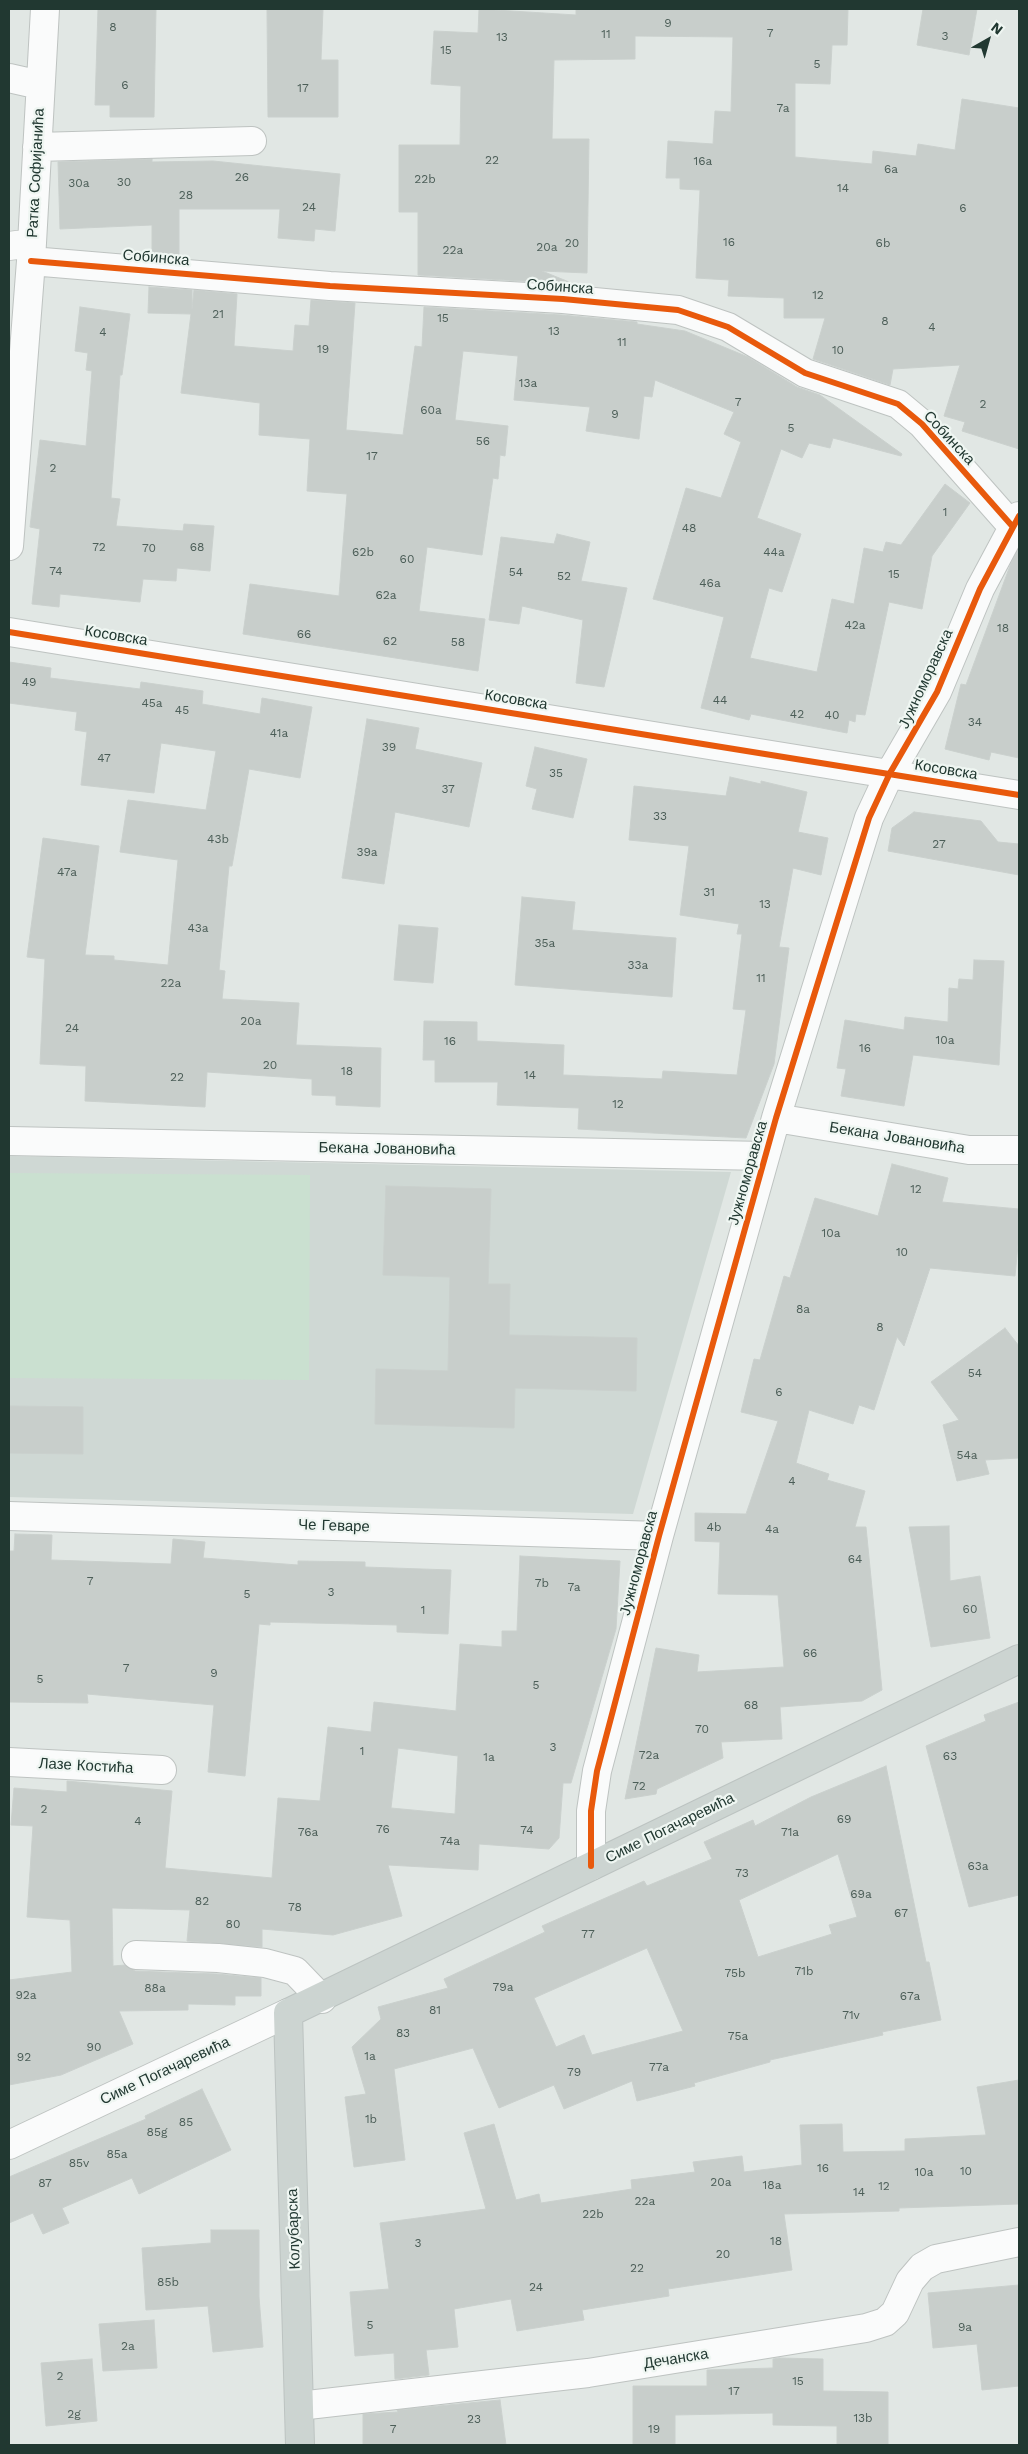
<!DOCTYPE html>
<meta charset="utf-8">
<style>
body{margin:0}
#map{position:relative;width:1028px;height:2454px;overflow:hidden;background:#e1e7e4;font-family:"Work Sans",sans-serif}
canvas{display:block}
.frame{position:absolute;inset:0;border:10px solid #213831;pointer-events:none}
.north{position:absolute;left:963px;top:15px;width:50px;height:50px;-webkit-text-stroke:4px #eff6f2;paint-order:stroke;rotate:38deg;font-size:14px;font-weight:700;line-height:20px;text-align:center;color:#213831}
.north::after{content:'';display:block;margin:auto;width:18px;height:22px;background:#213831;clip-path:polygon(50% 0,100% 100%,50% 72%,0 100%)}
</style>
<div id="map">
<canvas width="1028" height="2454"></canvas>
<div class="frame"></div>
<div class="north">N</div>
</div>
<script>
const ctx = document.querySelector('canvas').getContext('2d');
ctx.lineJoin = 'round';
function fill(path, color) {
  ctx.fillStyle = color;
  ctx.fill(path, 'evenodd');
}
function shape(rows) {
  const path = new Path2D();
  for (const r of rows) {
    path.moveTo(r[0], r[1]);
    for (let i = 2; i < r.length; i += 2) path.lineTo(r[i], r[i + 1]);
  }
  return path;
}
function stroke(path, color, width, dash) {
  ctx.strokeStyle = color;
  ctx.lineWidth = width;
  ctx.lineCap = dash ? 'butt' : 'round';
  ctx.setLineDash(dash || []);
  ctx.stroke(path);
}
function drawText(font, color, halo, rows, align = 'center') {
  ctx.font = font + ' "Work Sans",sans-serif';
  ctx.lineWidth = 4.5;
  ctx.setLineDash([]);
  ctx.textBaseline = 'middle';
  ctx.strokeStyle = halo;
  ctx.fillStyle = color;
  for (const [text, x, y, turn = 0] of rows) {
    ctx.save();
    ctx.translate(x, y);
    ctx.rotate((+turn || 0) * Math.PI / 180);
    ctx.textAlign = isNaN(turn) ? turn : align;
    if (halo) ctx.strokeText(text, 0, 0);
    ctx.fillText(text, 0, 0);
    ctx.restore();
  }
}
const built = shape([
 [9,1156,731,1172,633,1514,9,1497]
]);
const green = shape([
 [9,1173,310,1175,309,1380,9,1378]
]);
const building = shape([
 [98,9,156,9,154,117,110,117,110,105,95,105,98,9],
 [267,9,323,9,321,60,338,60,338,117,268,117,267,9],
 [479,9,576,15,576,9,848,9,847,45,832,45,830,84,795,83,795,157,872,164,873,151,916,156,918,144,955,150,962,99,1019,108,1019,449,962,431,965,422,944,416,960,365,893,369,890,385,813,359,825,318,784,318,784,298,728,296,729,280,696,278,700,190,680,189,680,178,666,178,668,141,713,144,715,111,731,112,733,37,635,36,635,59,554,60,552,139,589,139,587,273,542,271,574,284,418,275,418,212,399,212,399,145,460,145,461,86,431,84,434,31,478,33,479,9],
 [923,9,977,9,969,55,917,45,923,9],
 [152,159,152,162,213,161,340,174,335,231,315,229,314,241,278,238,280,209,179,209,179,258,152,255,152,225,60,229,58,162,152,159],
 [149,287,192,290,192,309,194,290,237,294,234,346,293,351,295,325,309,326,311,300,355,303,346,430,403,435,415,346,422,347,424,307,562,315,637,322,637,324,685,331,748,357,797,387,820,395,902,454,901,456,833,438,830,448,809,443,802,458,781,449,757,518,801,534,782,592,769,588,750,658,817,672,832,599,854,604,864,548,883,552,886,542,901,545,945,484,970,503,932,556,922,609,889,602,865,715,856,714,855,722,849,720,847,733,751,714,749,720,701,708,724,617,653,599,686,488,721,498,741,442,724,434,734,412,655,380,652,397,644,396,639,439,586,431,590,407,514,400,518,356,463,351,455,420,508,426,505,456,500,455,498,479,493,478,482,555,427,547,419,611,485,619,478,671,243,634,250,584,339,596,347,494,307,491,310,439,259,435,260,403,181,393,191,314,148,313,149,287],
 [80,307,130,314,122,375,120,375,111,498,120,499,116,526,183,531,184,524,214,526,210,571,177,568,176,581,143,579,140,602,60,594,59,607,32,604,40,529,30,527,40,440,86,446,92,371,86,370,88,353,75,351,80,307],
 [557,534,590,542,581,581,627,588,604,687,576,683,583,620,522,606,519,624,489,620,501,537,554,544,557,534],
 [1018,550,1019,758,991,752,989,760,945,749,961,684,966,685,1011,563,1018,550],
 [9,662,51,668,50,678,140,689,141,682,203,691,202,704,260,714,262,698,312,707,300,778,249,769,232,866,229,866,219,970,225,971,222,999,299,1003,296,1045,381,1048,380,1107,336,1105,336,1096,312,1095,312,1079,207,1072,205,1107,85,1101,86,1066,40,1064,45,959,27,957,43,838,99,846,85,955,114,956,114,960,168,965,178,860,120,852,128,800,206,810,216,751,161,743,154,793,81,785,87,732,75,730,77,712,9,703,9,662],
 [367,719,419,728,415,749,482,763,469,827,395,812,384,884,342,878,367,719],
 [535,747,587,759,573,818,532,809,537,789,526,786,535,747],
 [730,777,761,784,761,781,807,792,798,832,828,838,821,875,793,868,779,947,789,948,774,1064,746,1138,578,1129,579,1108,497,1105,498,1082,435,1082,435,1060,423,1060,424,1021,477,1022,477,1041,564,1045,563,1075,662,1079,663,1071,737,1075,746,1010,733,1009,742,934,737,934,739,924,680,915,689,846,629,840,634,786,726,796,730,777],
 [914,812,981,821,998,842,1019,844,1019,875,888,851,892,828,914,812],
 [522,897,575,902,572,930,676,938,672,997,515,985,522,897],
 [399,925,438,928,433,983,394,980,399,925],
 [974,960,1004,961,999,1065,913,1055,904,1106,841,1096,846,1069,837,1068,845,1020,904,1030,905,1017,948,1022,949,988,958,989,959,979,973,980,974,960],
 [892,1164,948,1178,942,1202,1019,1209,1019,1234,1015,1276,930,1268,904,1346,897,1337,874,1410,859,1405,853,1424,809,1410,796,1463,829,1474,827,1480,865,1491,855,1527,866,1527,882,1690,862,1701,780,1707,782,1739,721,1742,723,1758,657,1789,656,1794,625,1799,656,1648,699,1655,697,1672,784,1667,778,1595,718,1594,720,1542,695,1541,695,1513,746,1514,778,1421,741,1412,754,1359,760,1360,784,1276,790,1278,815,1198,878,1216,892,1164],
 [386,1186,491,1189,488,1284,510,1284,509,1335,637,1338,636,1391,515,1388,514,1428,375,1424,376,1369,448,1371,450,1277,383,1275,386,1186],
 [1005,1328,1019,1346,1019,1458,985,1460,989,1474,957,1481,943,1425,959,1420,931,1382,1005,1328],
 [9,1406,83,1407,83,1454,9,1453,9,1406],
 [949,1526,950,1581,980,1576,990,1638,931,1647,909,1527,949,1526],
 [15,1534,52,1535,51,1560,171,1564,173,1539,205,1542,203,1558,298,1565,298,1561,365,1562,365,1567,451,1570,448,1634,397,1632,397,1625,270,1622,270,1625,259,1624,245,1776,208,1772,214,1705,87,1694,88,1703,9,1702,9,1551,14,1551,15,1534],
 [520,1556,620,1561,616,1629,571,1783,563,1783,559,1838,549,1849,479,1844,478,1870,388,1865,402,1916,333,1935,262,1929,262,1947,187,1941,190,1910,112,1908,113,1966,125,1965,135,1971,217,1974,261,1978,261,1996,235,1996,235,2005,188,2004,188,2010,119,2011,133,2044,61,2075,9,2085,9,1980,72,1972,70,1920,27,1917,33,1826,11,1825,14,1788,67,1792,67,1781,172,1791,165,1868,272,1878,278,1798,320,1801,328,1727,371,1732,374,1702,456,1711,460,1644,502,1647,502,1631,517,1631,520,1556],
 [398,1748,458,1756,455,1814,391,1808,398,1748],
 [1019,1702,1019,1895,969,1907,926,1746,986,1721,984,1715,1019,1702],
 [886,1766,926,1962,929,1962,941,2020,882,2032,883,2035,770,2060,770,2062,694,2083,695,2086,637,2101,632,2081,564,2109,554,2085,499,2108,473,2048,394,2069,405,2160,354,2167,345,2097,366,2094,352,2047,381,2019,378,2007,448,1988,444,1979,545,1932,542,1926,644,1881,647,1886,712,1859,704,1842,753,1820,755,1826,811,1797,886,1766],
 [838,1854,857,1917,829,1925,832,1934,758,1957,739,1900,838,1854],
 [647,1948,683,2031,592,2055,584,2035,556,2047,534,1998,647,1948],
 [1019,2080,1019,2204,899,2208,899,2211,784,2214,792,2270,668,2289,669,2296,582,2310,584,2320,517,2331,511,2299,454,2309,458,2347,426,2350,429,2375,395,2379,394,2353,355,2356,350,2292,389,2289,380,2223,486,2209,464,2133,494,2124,516,2200,539,2194,541,2203,632,2189,631,2180,695,2172,693,2162,742,2156,744,2172,802,2165,800,2125,842,2124,843,2152,905,2151,905,2139,986,2135,977,2087,1019,2080],
 [202,2089,231,2150,139,2194,132,2178,62,2208,69,2223,43,2234,33,2213,9,2223,9,2177,146,2119,145,2116,202,2089],
 [211,2230,259,2230,259,2297,263,2347,213,2352,208,2306,146,2310,142,2248,211,2243,211,2230],
 [1019,2285,1019,2386,982,2390,977,2344,933,2348,928,2293,1019,2285],
 [154,2320,157,2368,103,2371,99,2324,154,2320],
 [779,2358,823,2359,823,2391,888,2392,888,2445,837,2445,837,2426,773,2425,773,2413,675,2415,675,2445,633,2445,633,2386,707,2386,707,2370,773,2368,773,2359,779,2358],
 [92,2359,97,2421,46,2426,41,2363,92,2359],
 [500,2400,506,2445,363,2445,363,2414,398,2412,397,2410,500,2400]
]);
const minor = shape([
 [9,78,40,85],
 [37,147,252,141],
 [9,246,32,243],
 [31,261,330,286,563,299,678,310,728,327,805,373,898,404,922,424,1013,527],
 [9,546,31,261,45,9],
 [9,632,1019,795],
 [776,1118,969,1150,1019,1150],
 [9,1141,765,1156],
 [9,1516,659,1536],
 [9,1762,162,1770],
 [591,1866,591,1811,597,1771,659,1536,776,1118,869,818,890,773,937,692,980,589,1019,516],
 [136,1955,218,1958,265,1963,295,1971,322,1999],
 [9,2145,288,2013],
 [299,2406,588,2373,866,2328,885,2322,895,2313,910,2281,922,2267,936,2259,1019,2242]
]);
const major = shape([
 [300,2445,288,2013,1019,1659]
]);
const cycleway = shape([
 [31,261,330,286,563,299,678,310,728,327,805,373,898,404,922,424,1013,527],
 [9,632,1019,795],
 [591,1866,591,1811,597,1771,659,1536,776,1118,869,818,890,773,937,692,980,589,1019,516]
]);
const numberNames = [
 ["9",668,23],
 ["8",113,27],
 ["7",770,33],
 ["11",606,34],
 ["3",945,36],
 ["13",502,37],
 ["15",446,50],
 ["5",817,64],
 ["6",125,85],
 ["17",303,88],
 ["7a",783,108],
 ["22",492,160],
 ["16a",703,161],
 ["6a",891,169],
 ["26",242,177],
 ["22b",425,179],
 ["30",124,182],
 ["30a",79,183],
 ["14",843,188],
 ["28",186,195],
 ["24",309,207],
 ["6",963,208],
 ["16",729,242],
 ["20",572,243],
 ["6b",883,243],
 ["20a",547,247],
 ["22a",453,250],
 ["12",818,295],
 ["21",218,314],
 ["15",443,318],
 ["8",885,321],
 ["4",932,327],
 ["13",554,331],
 ["4",103,332],
 ["11",622,342],
 ["19",323,349],
 ["10",838,350],
 ["13a",528,383],
 ["7",738,402],
 ["2",983,404],
 ["60a",431,410],
 ["9",615,414],
 ["5",791,428],
 ["56",483,441],
 ["17",372,456],
 ["2",53,468],
 ["1",945,512],
 ["48",689,528],
 ["72",99,547],
 ["68",197,547],
 ["70",149,548],
 ["62b",363,552],
 ["44a",774,552],
 ["60",407,559],
 ["74",56,571],
 ["54",516,572],
 ["15",894,574],
 ["52",564,576],
 ["46a",710,583],
 ["62a",386,595],
 ["42a",855,625],
 ["18",1003,628],
 ["66",304,634],
 ["62",390,641],
 ["58",458,642],
 ["49",29,682],
 ["44",720,700],
 ["45a",152,703],
 ["45",182,710],
 ["42",797,714],
 ["40",832,715],
 ["34",975,722],
 ["41a",279,733],
 ["39",389,747],
 ["47",104,758],
 ["35",556,773],
 ["37",448,789],
 ["33",660,816],
 ["43b",218,839],
 ["27",939,844],
 ["39a",367,852],
 ["47a",67,872],
 ["31",709,892],
 ["13",765,904],
 ["43a",198,928],
 ["35a",545,943],
 ["33a",638,965],
 ["11",761,978],
 ["22a",171,983],
 ["20a",251,1021],
 ["24",72,1028],
 ["10a",945,1040],
 ["16",450,1041],
 ["16",865,1048],
 ["20",270,1065],
 ["18",347,1071],
 ["14",530,1075],
 ["22",177,1077],
 ["12",618,1104],
 ["12",916,1189],
 ["10a",831,1233],
 ["10",902,1252],
 ["8a",803,1309],
 ["8",880,1327],
 ["54",975,1373],
 ["6",779,1392],
 ["54a",967,1455],
 ["4",792,1481],
 ["4b",714,1527],
 ["4a",772,1529],
 ["64",855,1559],
 ["7",90,1581],
 ["7b",542,1583],
 ["7a",574,1587],
 ["3",331,1592],
 ["5",247,1594],
 ["60",970,1609],
 ["1",423,1610],
 ["66",810,1653],
 ["7",126,1668],
 ["9",214,1673],
 ["5",40,1679],
 ["5",536,1685],
 ["68",751,1705],
 ["70",702,1729],
 ["3",553,1747],
 ["1",362,1751],
 ["72a",649,1755],
 ["63",950,1756],
 ["1a",489,1757],
 ["72",639,1786],
 ["2",44,1809],
 ["69",844,1819],
 ["4",138,1821],
 ["76",383,1829],
 ["74",527,1830],
 ["76a",308,1832],
 ["71a",790,1832],
 ["74a",450,1841],
 ["63a",978,1866],
 ["73",742,1873],
 ["69a",861,1894],
 ["82",202,1901],
 ["78",295,1907],
 ["67",901,1913],
 ["80",233,1924],
 ["77",588,1934],
 ["71b",804,1971],
 ["75b",735,1973],
 ["79a",503,1987],
 ["88a",155,1988],
 ["92a",26,1995],
 ["67a",910,1996],
 ["81",435,2010],
 ["71v",851,2015],
 ["83",403,2033],
 ["75a",738,2036],
 ["90",94,2047],
 ["1a",370,2056],
 ["92",24,2057],
 ["77a",659,2067],
 ["79",574,2072],
 ["1b",371,2119],
 ["85",186,2122],
 ["85g",157,2132],
 ["85a",117,2154],
 ["85v",79,2163],
 ["16",823,2168],
 ["10",966,2171],
 ["10a",924,2172],
 ["20a",721,2182],
 ["87",45,2183],
 ["18a",772,2185],
 ["12",884,2186],
 ["14",859,2192],
 ["22a",645,2201],
 ["22b",593,2214],
 ["18",776,2241],
 ["3",418,2243],
 ["20",723,2254],
 ["22",637,2268],
 ["85b",168,2282],
 ["24",536,2287],
 ["5",370,2325],
 ["9a",965,2327],
 ["2a",128,2346],
 ["2",60,2376],
 ["15",798,2381],
 ["17",734,2391],
 ["2g",74,2414],
 ["13b",863,2418],
 ["23",474,2419],
 ["7",393,2429],
 ["19",654,2429]
];
const streetNames = [
 ["Ратка Софијанића",36,173,-87],
 ["Собинска",156,258,5],
 ["Собинска",560,287,4],
 ["Собинска",949,438,47],
 ["Косовска",116,636,9],
 ["Јужноморавска",926,679,-65],
 ["Косовска",516,700,9],
 ["Косовска",946,770,9],
 ["Бекана Јовановића",897,1138,9],
 ["Бекана Јовановића",387,1149,1],
 ["Јужноморавска",748,1173,-74],
 ["Че Геваре",334,1526,2],
 ["Јужноморавска",639,1563,-75],
 ["Лазе Костића",86,1766,3],
 ["Симе Погачаревића",670,1828,-26],
 ["Симе Погачаревића",165,2071,-25],
 ["Колубарска",294,2229,-92],
 ["Дечанска",676,2359,-9]
];
fill(built, '#cfd8d4');
fill(green, '#cae0d0');
fill(building, '#c8cecb');
stroke(building, '#cad0cd', 1);
stroke(minor, '#bec3c1', 30);
stroke(major, '#bcc3c1', 30);
stroke(minor, '#fafbfb', 28);
stroke(major, '#ccd4d1', 28);
stroke(cycleway, '#e8590c', 6);
drawText('12px', '#4c5e58', null, numberNames);
drawText('15px', '#213831', '#eff6f2', streetNames);
</script>
